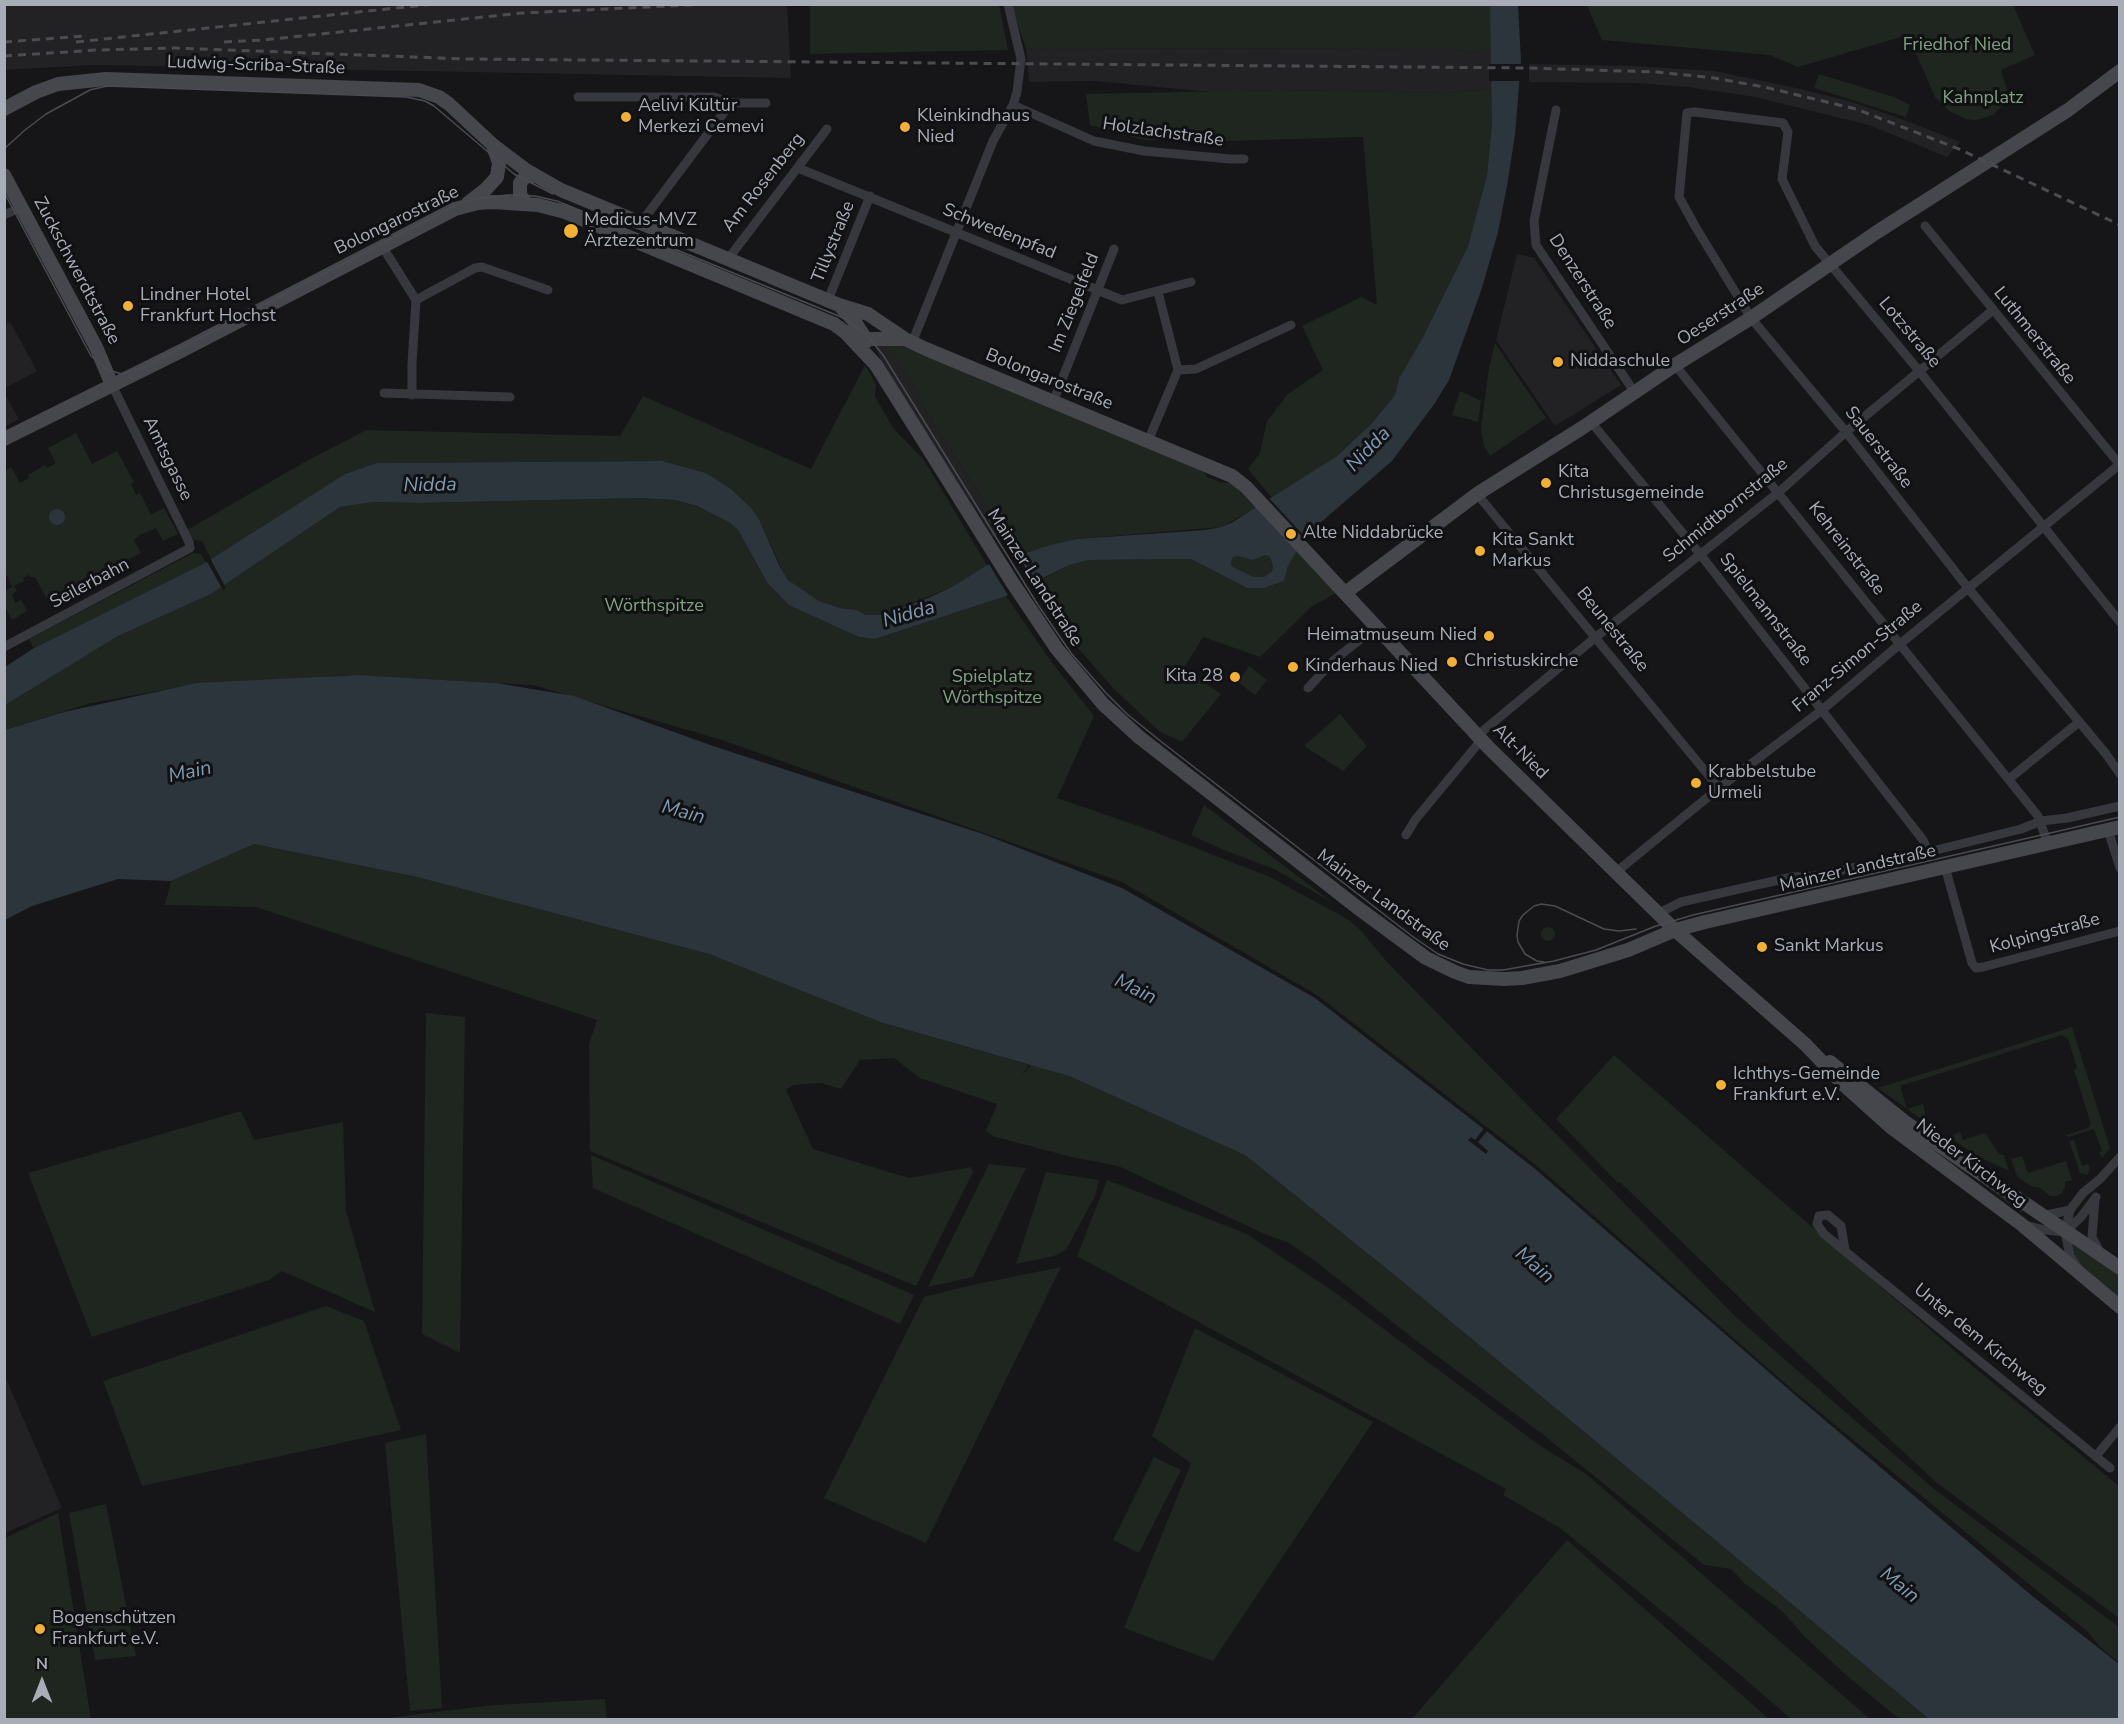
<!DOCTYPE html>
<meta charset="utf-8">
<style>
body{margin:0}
#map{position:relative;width:2124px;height:1724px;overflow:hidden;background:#161618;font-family:"Nunito Sans",sans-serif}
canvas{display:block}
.frame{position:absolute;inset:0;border:6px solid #a8adb8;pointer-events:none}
.north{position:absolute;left:12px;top:1652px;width:60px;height:60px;-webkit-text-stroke:4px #111113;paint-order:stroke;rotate:0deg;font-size:16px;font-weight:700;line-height:24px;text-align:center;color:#a8adb8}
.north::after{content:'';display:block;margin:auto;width:21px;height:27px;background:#a8adb8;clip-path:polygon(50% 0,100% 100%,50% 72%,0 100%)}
</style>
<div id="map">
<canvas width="2124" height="1724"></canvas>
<div class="frame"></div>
<div class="north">N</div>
</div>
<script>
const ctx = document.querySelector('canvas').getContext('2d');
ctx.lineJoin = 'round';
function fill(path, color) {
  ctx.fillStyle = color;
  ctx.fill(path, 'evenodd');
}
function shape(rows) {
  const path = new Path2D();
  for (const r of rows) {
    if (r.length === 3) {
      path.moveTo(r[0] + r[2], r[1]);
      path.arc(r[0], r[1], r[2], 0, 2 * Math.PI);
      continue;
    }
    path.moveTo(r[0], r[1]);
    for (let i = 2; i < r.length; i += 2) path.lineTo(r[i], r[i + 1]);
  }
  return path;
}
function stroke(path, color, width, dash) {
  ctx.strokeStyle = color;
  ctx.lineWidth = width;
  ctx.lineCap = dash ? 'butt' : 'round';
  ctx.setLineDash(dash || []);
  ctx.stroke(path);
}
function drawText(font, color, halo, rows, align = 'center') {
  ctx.font = font + ' "Nunito Sans",sans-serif';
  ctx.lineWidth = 6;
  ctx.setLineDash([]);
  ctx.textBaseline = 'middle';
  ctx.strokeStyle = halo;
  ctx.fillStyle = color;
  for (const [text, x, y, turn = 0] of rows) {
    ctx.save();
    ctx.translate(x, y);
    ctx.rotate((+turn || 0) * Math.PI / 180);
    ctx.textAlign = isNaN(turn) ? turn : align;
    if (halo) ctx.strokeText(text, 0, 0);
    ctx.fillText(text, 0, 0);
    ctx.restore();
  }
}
const built = shape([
 [4,5,787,5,791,78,94,65,5,70],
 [1026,48,1455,49,1469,53,1492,48,1492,89,1447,93,1278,90,1210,92,1096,81,1029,82],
 [1529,64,1635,66,1714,71,1801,89,1852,102,1904,120,1960,142,1947,157,1869,125,1755,97,1688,87,1637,83,1529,82],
 [1517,254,1534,258,1621,385,1555,426,1496,340],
 [10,322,37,371,5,388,5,325],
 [884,343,921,395,918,398,1003,531,993,537,894,382,882,363,874,344],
 [4,393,19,419,5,427,4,427],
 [4,1374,62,1508,5,1533,4,1533]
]);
const green = shape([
 [810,5,999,5,1008,50,810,54],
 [1011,5,1490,5,1492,48,1469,53,1455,49,1026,48],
 [1587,5,2013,5,2035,55,2001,70,2008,93,2002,106,1993,115,1977,120,1966,119,1949,111,1935,97,1908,35,1798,67,1770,55,1602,40],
 [1819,74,1894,97,1910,105,1906,117,1814,88],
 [1492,89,1492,123,1487,175,1468,246,1422,339,1399,378,1395,395,1372,423,1337,456,1272,498,1248,469,1260,453,1267,421,1288,394,1323,370,1302,326,1361,297,1377,305,1363,137,1227,141,1145,140,1090,125,1086,94,1278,90,1447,93],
 [897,343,1062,411,1204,472,1207,477,1220,482,1231,483,1256,508,1221,527,1077,539,1016,555,1003,531,918,398,921,395,885,345],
 [1495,343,1546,418,1490,456,1484,446,1481,428,1489,368],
 [865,365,876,384,875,396,879,404,894,429,924,460,987,565,952,587,882,615,866,615,857,610,840,608,819,601,795,587,784,574,759,519,706,473,662,461,376,463,345,474,211,559,202,541,194,540,187,530,303,463,366,430,620,436,643,396,811,469],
 [1460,391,1481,401,1478,422,1452,415],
 [76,433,92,464,117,451,134,482,131,484,136,495,140,493,151,515,164,508,178,534,163,541,156,528,140,535,134,540,141,553,48,601,35,577,31,577,29,575,23,578,24,581,14,586,17,591,12,594,15,603,21,600,27,611,12,620,4,605,5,591,12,587,5,572,4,471,11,467,20,483,29,478,28,475,45,465,47,468,56,463,48,448],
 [641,498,675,500,696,506,730,523,738,530,768,584,778,595,859,637,875,639,1006,596,1050,660,1094,716,1057,798,1147,829,1270,877,1349,920,1362,932,1388,963,1736,1317,1934,1489,2119,1627,2119,1663,2100,1647,2088,1632,2035,1589,1795,1392,1537,1166,1317,995,1122,882,722,740,533,685,349,675,191,685,91,703,5,730,4,705,118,636,211,594,340,507,374,502,418,503],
 [1296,551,1336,593,1312,606,1260,657,1203,637,1184,668,1221,694,1182,742,1159,731,1115,690,1078,648,1034,583,1067,566,1088,560,1191,559,1247,588,1264,588,1284,581,1288,566],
 [193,553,201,554,206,563,34,648,33,647,29,639],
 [1266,555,1270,557,1273,566,1272,571,1264,577,1254,577,1233,567,1231,564,1232,558,1237,556,1253,560],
 [1249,666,1267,680,1255,695,1238,682],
 [1340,714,1367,746,1343,771,1304,746],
 [1204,805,1333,903,1274,869,1224,850,1191,835],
 [254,844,417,877,709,954,880,1022,1029,1065,1021,1076,1031,1065,1069,1076,1245,1155,1392,1273,1732,1554,1929,1719,1900,1719,1892,1713,1846,1675,1805,1637,1782,1611,1744,1583,1731,1569,1704,1565,1541,1433,1414,1339,1314,1260,1287,1242,1265,1234,1118,1166,1072,1157,995,1137,986,1131,997,1104,920,1078,894,1058,860,1060,841,1089,821,1083,793,1085,786,1090,813,1149,909,1178,971,1167,973,1172,916,1286,590,1151,589,1044,597,1020,256,907,165,905,171,881],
 [1548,934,7],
 [426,1013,465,1017,460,1353,422,1334],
 [2072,1027,2110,1148,2102,1158,2099,1152,2102,1151,2094,1129,2068,1137,2066,1135,2088,1128,2091,1124,2074,1070,2077,1068,2068,1039,2062,1035,1900,1086,1907,1109,1923,1104,1928,1124,1907,1109,1878,1088],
 [1614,1055,1964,1359,2119,1486,2119,1618,1937,1483,1783,1340,1620,1182,1618,1183,1556,1119],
 [1869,1099,2024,1209,2021,1213,1979,1181,1902,1132],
 [241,1111,254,1140,343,1122,346,1211,375,1312,282,1271,269,1280,92,1337,28,1173],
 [1960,1132,1963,1140,1985,1133,1999,1154,2004,1155,2009,1171,1977,1156,1952,1139,1953,1135],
 [2074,1140,2082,1166,2088,1164,2090,1169,2087,1175,2080,1173,2069,1141],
 [591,1155,746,1222,914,1295,900,1324,593,1188],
 [2022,1156,2028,1173,2066,1161,2072,1180,2065,1182,2065,1187,2062,1193,2056,1196,2050,1196,2040,1188,2030,1186,2017,1176,2011,1159],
 [989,1164,1026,1168,973,1277,928,1287],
 [1046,1172,1099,1180,1095,1196,1066,1250,1054,1256,1016,1264],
 [1107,1180,1245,1233,1333,1291,1539,1445,1586,1474,1870,1719,1791,1719,1743,1677,1560,1528,1503,1495,1506,1489,1077,1256],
 [2070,1243,2119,1275,2119,1301,2081,1270,2073,1256],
 [1061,1267,926,1543,824,1498,924,1297,972,1285],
 [326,1306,364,1321,401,1430,142,1486,103,1381],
 [1195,1328,1373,1422,1213,1661,1124,1628,1191,1463,1152,1436],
 [426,1434,442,1708,410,1711,385,1443],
 [1154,1457,1181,1470,1139,1553,1113,1540],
 [106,1504,136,1656,95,1660,69,1513],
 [58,1513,91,1719,5,1719,5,1538],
 [1567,1540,1769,1719,1412,1719],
 [605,1699,607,1719,379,1719,494,1705]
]);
const water = shape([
 [1490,5,1518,5,1521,61,1515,135,1507,186,1498,232,1482,288,1449,380,1435,403,1392,461,1306,535,1288,566,1284,581,1264,588,1247,588,1191,559,1088,560,1067,566,1006,596,875,639,859,637,789,605,768,584,738,530,730,523,697,506,675,500,641,498,418,503,374,502,340,507,211,594,118,636,5,705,5,667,34,648,203,564,345,474,376,463,662,461,706,473,732,490,751,508,759,519,779,565,788,580,819,601,840,608,857,610,866,615,882,615,928,598,952,587,987,565,1051,545,1077,539,1205,530,1221,527,1233,522,1337,456,1372,423,1395,395,1399,378,1422,339,1468,246,1487,175,1492,123],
 [1266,555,1270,557,1273,566,1272,571,1264,577,1254,577,1233,567,1231,564,1232,558,1237,556,1253,560],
 [57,517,8],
 [357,675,496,683,574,696,713,746,983,834,1122,888,1315,998,1534,1168,1794,1394,2031,1595,2119,1664,2119,1719,1929,1719,1732,1554,1392,1273,1245,1155,1069,1076,880,1022,709,954,417,877,254,844,171,881,118,879,32,906,5,920,5,730,64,712,197,683]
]);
const pier = shape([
 [1489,64,1524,64,1522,81,1489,81],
 [1268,497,1307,539,1299,553,1255,506],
 [1016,552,1036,586,1009,597,987,561],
 [210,558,226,588,223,590,206,560],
 [1485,1127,1488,1130,1478,1142,1488,1151,1486,1154,1468,1140,1471,1137,1475,1140]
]);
const street = shape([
 [578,97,714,97,731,103,766,103],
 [1013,105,1094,141,1144,151,1230,159,1244,159],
 [1556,110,1534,221,1536,245,1635,393],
 [798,168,1122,300,1191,282],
 [4,215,22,207],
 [642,224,646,216,731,103],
 [1925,226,2120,465],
 [382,246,416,300,412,364,412,395],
 [728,259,827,129],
 [416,300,475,268,482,267,548,290],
 [828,300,870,196],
 [912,343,993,141,1013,105,1017,92,1021,59,1008,4],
 [1675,365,2038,816,2048,844],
 [1178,370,1196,369,1291,325],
 [384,393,510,397],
 [1053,402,1114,249],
 [1591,422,1700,554,1923,840,1928,852],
 [1148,441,1178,370,1158,292],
 [1477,494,1719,788],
 [2120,622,1920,372,1815,246,1782,179,1788,132,1783,123,1695,112,1687,113,1679,197,1695,226,1751,318,1846,432,1968,588,2106,754,2120,774],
 [4,647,190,548,189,542,112,385],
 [1308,688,1334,660,1376,627],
 [1478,735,1596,637,1779,492,1846,432,1993,310],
 [2009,779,2079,722],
 [2108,830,2120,868],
 [1406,835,1415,820,1482,739],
 [1945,867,1972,963,1976,968,1983,967,2120,931],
 [1615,873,1719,788,1822,710,1900,644,2119,465],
 [1659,913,1681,902,1699,898,1792,877,1814,876,1928,852,2021,829,2041,821,2067,818,2120,806],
 [2095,1199,2092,1237,2100,1252],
 [2042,1216,2070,1210],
 [2025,1225,2045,1230,2065,1232,2081,1217,2096,1197],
 [1845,1250,1841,1226,1828,1215,1819,1216,1817,1224,1824,1234,2110,1468],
 [2078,1268,2070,1256,2065,1232,2070,1210,2083,1193,2100,1179,2120,1157],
 [2096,1456,2120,1427]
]);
const secondary = shape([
 [4,109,36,92,58,84,106,79,419,90,439,97,449,104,493,145,526,170,561,190,839,305,868,314,905,339,926,349,1232,476,1246,487,1489,748,1675,930,1806,1045,1843,1084,1892,1128,2021,1224,2120,1307],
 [4,175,96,347,112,385],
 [468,203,486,189,497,177,499,163,493,146],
 [526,203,520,195,520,183,526,176,535,176],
 [841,307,855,322,867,341],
 [849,332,867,339,903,339],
 [4,439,183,350,455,209,478,203,492,202,538,205,565,212,834,324,845,332,876,365,1012,582,1057,649,1103,704,1139,737,1358,908,1426,958,1455,972,1469,977,1504,979,1522,978,1560,971,1628,950,1675,930,1705,922,2120,827],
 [1345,593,1477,494,1582,428,1675,365,1751,318,1877,232,2068,110,2120,71],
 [1830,1062,1905,1122,2120,1268]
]);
const tram = shape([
 [4,149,25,130,46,114,90,90,107,86,406,97,425,101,434,106,514,174,553,194],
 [4,192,91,356,108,370,122,374,142,368,456,205,473,199,508,195,535,196,557,201,846,319,867,335,883,355,1038,605,1071,653,1106,693,1127,714,1163,743,1412,936,1438,954,1463,964,1488,970,1503,970,1554,961,1596,950,1656,926,1693,915,2120,817],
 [1544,962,1537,961,1525,954,1518,942,1517,935,1519,921,1523,915,1534,906,1541,904,1555,906,1604,929,1619,931,1636,929]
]);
const rail = shape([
 [4,42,85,36],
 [76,42,434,4],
 [224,42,263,40,522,13,711,4],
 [4,56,97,50,175,48,467,59,1529,68,1657,72,1714,78,1764,87,1856,109,1959,149,2120,225]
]);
const markers = [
 [626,117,6,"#f2b134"],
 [905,127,6,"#f2b134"],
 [571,231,8,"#f2b134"],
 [128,306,6,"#f2b134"],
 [1558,362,6,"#f2b134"],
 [1546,483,6,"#f2b134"],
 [1291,534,6,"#f2b134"],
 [1480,551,6,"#f2b134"],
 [1489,636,6,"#f2b134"],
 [1452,662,6,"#f2b134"],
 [1293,667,6,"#f2b134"],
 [1235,677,6,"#f2b134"],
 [1696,783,6,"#f2b134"],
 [1762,947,6,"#f2b134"],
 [1721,1085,6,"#f2b134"],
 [40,1629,6,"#f2b134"]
];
const parkNames = [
 ["Friedhof Nied",1957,46],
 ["Kahnplatz",1983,99],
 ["Wörthspitze",654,607],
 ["Spielplatz",992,678],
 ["Wörthspitze",992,699]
];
const streetNames = [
 ["Ludwig-Scriba-Straße",256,66,2],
 ["Holzlachstraße",1163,133,8],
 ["Am Rosenberg",764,183,-52],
 ["Bolongarostraße",397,221,-26],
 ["Schwedenpfad",999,232,22],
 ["Tillystraße",834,242,-68],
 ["Zuckschwerdtstraße",76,271,62],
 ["Denzerstraße",1582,282,57],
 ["Im Ziegelfeld",1075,303,-68],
 ["Oeserstraße",1721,315,-33],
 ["Lotzstraße",1909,333,50],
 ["Luthmerstraße",2034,336,51],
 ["Bolongarostraße",1049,380,22],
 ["Sauerstraße",1878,448,52],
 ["Amtsgasse",167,459,64],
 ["Schmidtbornstraße",1726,511,-39],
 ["Kehreinstraße",1846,549,52],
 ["Mainzer Landstraße",1034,578,57],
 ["Seilerbahn",90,584,-28],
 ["Spielmannstraße",1765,610,52],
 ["Beunestraße",1612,630,51],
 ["Franz-Simon-Straße",1858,657,-40],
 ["Alt-Nied",1520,752,45],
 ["Mainzer Landstraße",1858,869,-13],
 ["Mainzer Landstraße",1383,901,36],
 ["Kolpingstraße",2045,934,-15],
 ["Nieder Kirchweg",1971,1164,37],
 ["Unter dem Kirchweg",1980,1340,39]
];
const poiNames = [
 ["Aelivi Kültür",638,107],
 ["Merkezi Cemevi",638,128],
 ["Kleinkindhaus",917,117],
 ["Nied",917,138],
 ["Medicus-MVZ",584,221],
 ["Ärztezentrum",584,242],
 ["Lindner Hotel",140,296],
 ["Frankfurt Hochst",140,317],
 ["Niddaschule",1570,362],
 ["Kita",1558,473],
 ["Christusgemeinde",1558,494],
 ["Alte Niddabrücke",1303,534],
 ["Kita Sankt",1492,541],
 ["Markus",1492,562],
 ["Heimatmuseum Nied",1477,636,"right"],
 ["Christuskirche",1464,662],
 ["Kinderhaus Nied",1305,667],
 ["Kita 28",1223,677,"right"],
 ["Krabbelstube",1708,773],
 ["Urmeli",1708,794],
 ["Sankt Markus",1774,947],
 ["Ichthys-Gemeinde",1733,1075],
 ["Frankfurt e.V.",1733,1096],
 ["Bogenschützen",52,1619],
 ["Frankfurt e.V.",52,1640]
];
const waterNames = [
 ["Nidda",1369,450,-46],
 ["Nidda",430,486,-1],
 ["Nidda",909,615,-16],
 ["Main",190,773,-12],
 ["Main",683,813,15],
 ["Main",1135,990,26],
 ["Main",1534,1266,41],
 ["Main",1899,1586,39]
];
fill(built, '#222225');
fill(green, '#1e261f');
fill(water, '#2c353c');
fill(pier, '#161618');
stroke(street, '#37383d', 9);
stroke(secondary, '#45474d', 14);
stroke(tram, '#4a4c52', 1.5);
stroke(rail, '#4a4c52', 3, [8, 6]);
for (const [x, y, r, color] of markers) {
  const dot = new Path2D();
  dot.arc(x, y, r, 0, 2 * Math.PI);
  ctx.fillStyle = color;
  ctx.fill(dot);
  stroke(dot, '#111113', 2);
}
drawText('18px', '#7fa381', '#111113', parkNames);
drawText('18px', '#a8adb8', '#111113', streetNames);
drawText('18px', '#a8adb8', '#111113', poiNames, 'left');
drawText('italic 20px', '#7f9bb3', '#111113', waterNames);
</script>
